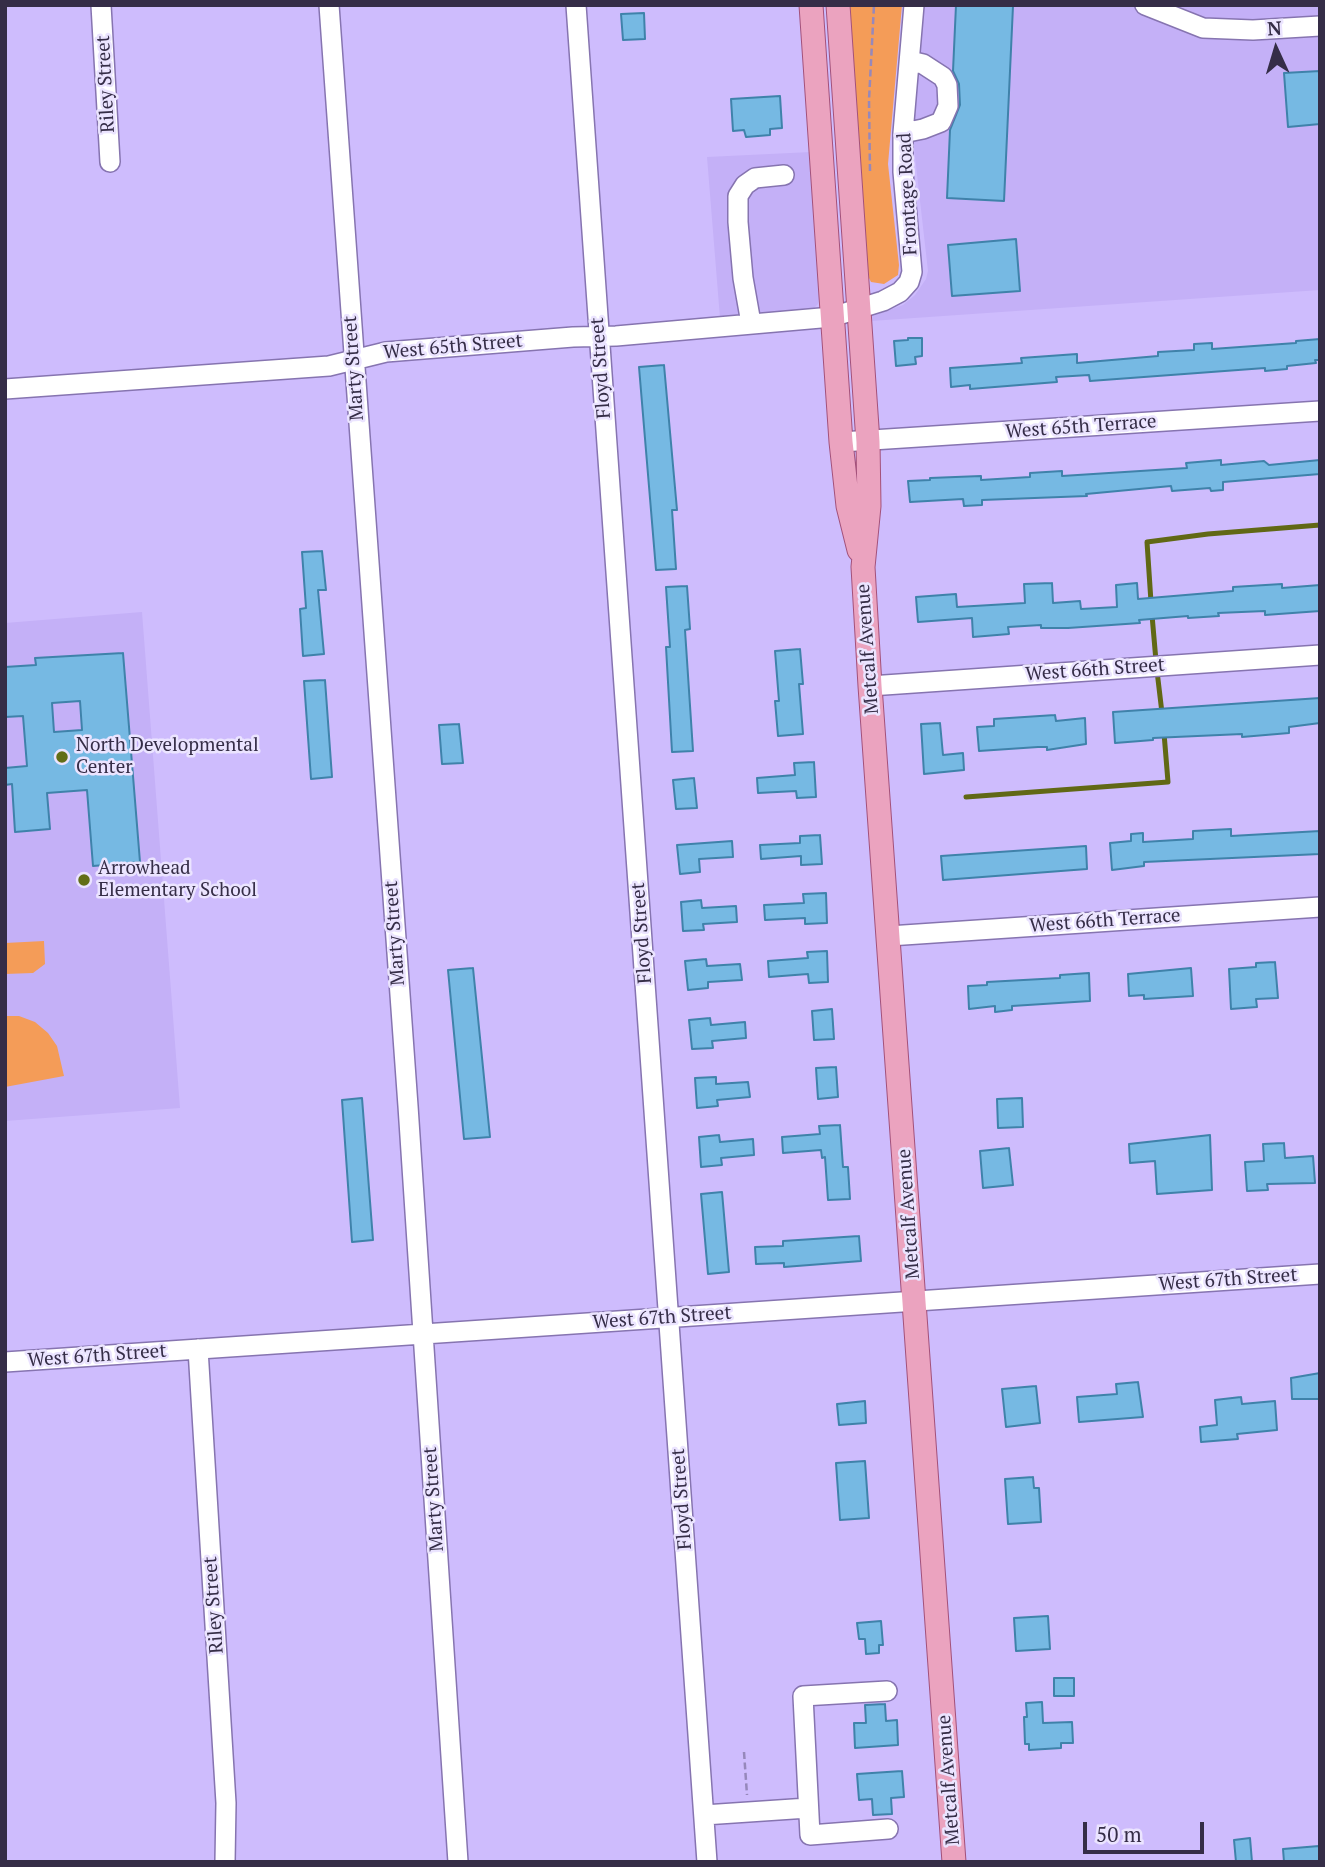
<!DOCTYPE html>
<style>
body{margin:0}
#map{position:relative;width:1325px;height:1867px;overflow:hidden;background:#cebcfd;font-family:"PT Serif",serif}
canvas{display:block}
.frame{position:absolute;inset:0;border:7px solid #352d47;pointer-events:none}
.north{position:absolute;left:1241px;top:14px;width:70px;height:70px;-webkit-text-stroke:5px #ebe4ff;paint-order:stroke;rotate:356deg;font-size:19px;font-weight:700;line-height:28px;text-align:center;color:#352d47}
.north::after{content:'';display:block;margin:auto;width:24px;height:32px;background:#352d47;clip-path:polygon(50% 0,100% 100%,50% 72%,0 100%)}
.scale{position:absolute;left:1083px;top:1822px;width:121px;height:32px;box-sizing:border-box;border:4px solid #352d47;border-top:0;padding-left:9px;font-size:21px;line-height:24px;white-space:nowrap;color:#352d47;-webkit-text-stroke:5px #ebe4ff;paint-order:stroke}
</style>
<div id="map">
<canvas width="1325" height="1867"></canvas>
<div class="frame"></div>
<div class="north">N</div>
<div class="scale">50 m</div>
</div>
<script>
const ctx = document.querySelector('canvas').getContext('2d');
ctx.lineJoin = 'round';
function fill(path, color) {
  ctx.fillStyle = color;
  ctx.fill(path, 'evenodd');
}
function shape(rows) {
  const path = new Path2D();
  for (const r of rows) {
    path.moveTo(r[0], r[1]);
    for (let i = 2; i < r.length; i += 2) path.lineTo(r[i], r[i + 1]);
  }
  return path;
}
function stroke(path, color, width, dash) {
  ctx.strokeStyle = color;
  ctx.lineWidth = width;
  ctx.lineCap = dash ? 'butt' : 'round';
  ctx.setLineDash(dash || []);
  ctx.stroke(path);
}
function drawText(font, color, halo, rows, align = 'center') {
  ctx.font = font + ' "PT Serif",serif';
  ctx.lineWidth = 5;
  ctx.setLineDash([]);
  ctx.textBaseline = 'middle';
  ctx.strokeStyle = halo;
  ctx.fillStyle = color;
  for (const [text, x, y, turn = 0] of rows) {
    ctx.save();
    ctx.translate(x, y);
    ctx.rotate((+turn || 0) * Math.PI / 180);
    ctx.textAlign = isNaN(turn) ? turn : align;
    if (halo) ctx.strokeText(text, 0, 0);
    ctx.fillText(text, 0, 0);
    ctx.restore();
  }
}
const built = shape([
 [921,5,1320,5,1320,290,871,321,870,317,903,305,915,295,926,279,928,271,914,148,913,98],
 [811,152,820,295,818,304,813,309,720,318,707,157],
 [142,612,180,1108,5,1121,5,623]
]);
const green = shape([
 [850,5,902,5,888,164,899,265,898,275,884,284,871,282,866,272],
 [44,941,45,964,33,973,5,974,5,943],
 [5,1016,19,1016,35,1022,48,1033,57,1046,64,1076,5,1087]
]);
const stream = shape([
 [1151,602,1147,542,1208,534,1320,525],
 [1152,615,1156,661],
 [1157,671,1162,713],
 [966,797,1168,782,1164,733]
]);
const building = shape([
 [956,5,1013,6,1004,201,947,198,950,130,960,105,959,84,953,71,956,5],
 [644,13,645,39,623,40,621,14,644,13],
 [1320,71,1320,124,1288,127,1284,73,1320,71],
 [780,96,782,128,770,129,770,135,746,137,744,130,733,131,731,99,780,96],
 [1016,239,1020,291,952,296,948,245,1016,239],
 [908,338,922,338,922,356,915,357,916,364,896,366,894,341,908,340,908,338],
 [1320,339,1320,360,1315,360,1316,363,1287,366,1287,369,1265,371,1265,368,1090,381,1089,375,1056,377,1057,382,970,389,970,385,951,387,950,368,1022,363,1021,358,1077,354,1077,363,1158,356,1158,352,1194,350,1194,344,1212,343,1212,349,1296,343,1296,341,1320,339],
 [664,365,677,510,672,510,676,569,656,570,639,367,664,365],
 [1221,460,1221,465,1264,461,1269,465,1320,460,1320,474,1223,482,1223,490,1211,491,1210,488,1172,491,1171,486,1086,494,1087,496,982,500,982,505,964,506,963,499,910,502,908,481,930,480,930,478,981,476,981,480,1030,477,1030,473,1062,471,1062,476,1187,468,1186,463,1221,460],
 [322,551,326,590,318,590,324,654,303,656,300,609,306,608,302,552,322,551],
 [1052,583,1053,603,1080,601,1081,609,1117,607,1116,585,1137,583,1138,599,1233,591,1233,587,1282,584,1282,588,1320,585,1320,611,1265,615,1265,611,1218,613,1219,616,1188,618,1188,616,1139,620,1140,623,1068,628,1041,628,1041,625,1008,627,1009,634,973,637,972,618,918,622,916,597,956,594,957,607,1025,603,1024,584,1052,583],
 [687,586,690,629,685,630,693,751,672,752,666,647,670,647,666,587,687,586],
 [800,649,803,684,799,684,803,734,778,736,775,701,779,701,775,651,800,649],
 [123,653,140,862,93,866,87,790,47,793,50,829,15,832,12,784,5,785,5,768,27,766,23,716,5,717,5,667,36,665,35,658,123,653],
 [80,701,82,730,54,732,52,703,80,701],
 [325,680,332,777,311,779,304,681,325,680],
 [1320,698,1320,723,1289,727,1289,733,1242,737,1242,734,1153,738,1153,740,1115,743,1113,712,1320,698],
 [1055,715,1056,721,1085,718,1086,744,1047,750,1047,747,1038,747,979,751,977,727,994,726,994,719,1055,715],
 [940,723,943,755,963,753,964,770,924,774,921,724,940,723],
 [459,724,463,763,442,764,439,725,459,724],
 [814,762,816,797,797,798,796,791,758,793,757,778,795,775,794,763,814,762],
 [694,778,697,808,676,809,673,780,694,778],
 [1231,829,1231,836,1320,831,1320,854,1144,862,1144,866,1112,870,1110,843,1131,841,1131,834,1143,833,1143,842,1193,839,1193,831,1231,829],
 [820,835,822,864,801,865,801,856,761,859,760,845,800,843,800,836,820,835],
 [732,841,733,857,699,859,700,872,680,874,677,845,732,841],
 [1086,846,1087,869,943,880,941,856,1086,846],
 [826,893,827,923,805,924,805,918,765,920,764,905,804,903,803,894,826,893],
 [701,900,702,908,736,906,737,922,703,924,704,930,683,931,681,902,701,900],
 [827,951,828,982,809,983,808,974,769,977,768,961,808,958,807,952,827,951],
 [706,959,707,966,740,964,742,980,708,982,708,988,688,990,685,961,706,959],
 [1275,962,1278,998,1256,999,1257,1007,1231,1009,1229,969,1256,967,1256,963,1275,962],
 [473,968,490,1137,464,1139,448,970,473,968],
 [1191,968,1193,996,1144,999,1144,995,1129,996,1128,974,1191,968],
 [1089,973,1090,1001,1012,1006,1012,1010,995,1012,995,1006,969,1009,968,986,987,985,987,982,1060,978,1060,975,1089,973],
 [832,1009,834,1039,814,1040,812,1011,832,1009],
 [710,1018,711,1025,745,1022,746,1038,712,1041,713,1048,692,1049,689,1020,710,1018],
 [836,1067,838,1097,818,1099,816,1068,836,1067],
 [716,1077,716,1084,748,1082,750,1097,717,1100,718,1106,697,1108,695,1078,716,1077],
 [362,1098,373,1240,352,1242,342,1100,362,1098],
 [1022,1098,1023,1127,998,1128,997,1099,1022,1098],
 [840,1125,843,1167,848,1167,850,1199,828,1200,825,1157,822,1158,821,1150,783,1153,782,1137,820,1134,819,1126,840,1125],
 [719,1135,720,1142,753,1139,754,1155,721,1158,722,1165,701,1167,699,1137,719,1135],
 [1210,1135,1212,1190,1157,1194,1155,1161,1130,1163,1129,1144,1210,1135],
 [1284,1143,1285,1158,1313,1156,1315,1183,1267,1184,1268,1190,1247,1191,1245,1162,1264,1161,1263,1144,1284,1143],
 [1009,1148,1013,1185,983,1188,980,1151,1009,1148],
 [722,1192,729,1272,708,1274,701,1194,722,1192],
 [859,1236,861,1261,784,1267,784,1263,756,1264,755,1247,783,1246,783,1241,859,1236],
 [1320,1373,1320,1399,1292,1399,1291,1378,1320,1373],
 [1138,1382,1143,1417,1079,1422,1077,1397,1117,1394,1116,1384,1138,1382],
 [1036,1386,1040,1423,1006,1427,1002,1389,1036,1386],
 [1241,1397,1242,1404,1275,1401,1277,1430,1237,1434,1238,1439,1201,1442,1200,1427,1217,1425,1215,1400,1241,1397],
 [865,1401,866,1423,839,1425,837,1404,865,1401],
 [865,1461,869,1518,840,1520,836,1463,865,1461],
 [1033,1477,1034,1488,1039,1488,1041,1522,1008,1524,1005,1479,1033,1477],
 [1048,1616,1050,1649,1016,1651,1014,1618,1048,1616],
 [881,1621,883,1645,879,1645,879,1653,866,1654,865,1639,859,1639,857,1623,881,1621],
 [1054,1678,1074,1678,1074,1696,1054,1696,1054,1678],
 [1042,1702,1043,1723,1072,1722,1073,1743,1061,1743,1061,1748,1029,1750,1029,1744,1025,1744,1024,1717,1027,1717,1026,1703,1042,1702],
 [885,1704,886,1721,897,1720,898,1745,855,1748,854,1723,866,1723,865,1705,885,1704],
 [902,1771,904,1797,891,1798,892,1814,873,1815,872,1799,859,1800,857,1774,902,1771],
 [1250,1838,1252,1862,1236,1862,1234,1840,1250,1838],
 [1319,1846,1320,1862,1284,1862,1283,1849,1319,1846]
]);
const path = shape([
 [870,171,869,100,874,5],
 [744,1752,747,1795]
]);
const minor = shape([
 [101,5,110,162],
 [329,5,408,1106,458,1862],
 [576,5,707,1862],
 [1145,5,1203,28,1253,30,1320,26],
 [903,133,923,129,941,122,948,106,947,85,943,77,923,64,910,61],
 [751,323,743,278,738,222,738,196,745,185,755,178,784,175],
 [5,389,329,366,386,352,573,337,616,336,832,317,883,301,900,292,909,282,912,272,903,172,903,133,914,5],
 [841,442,1320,411],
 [870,686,1320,655],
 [889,936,1320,907],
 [198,1349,226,1803,225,1862],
 [5,1362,1320,1274],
 [887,1691,803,1696,810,1835,888,1829],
 [704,1815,808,1808]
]);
const major = shape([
 [811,5,841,442,848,506,859,550],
 [838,5,868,442,869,506,863,567,870,686,954,1862]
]);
const markers = [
 [62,757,7,"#626e17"],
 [84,880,7,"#626e17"]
];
const streetNames = [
 ["Riley Street",106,84,-93],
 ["Frontage Road",908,194,-93],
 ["West 65th Street",453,347,-5],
 ["Marty Street",354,368,-94],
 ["Floyd Street",601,368,-94],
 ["West 65th Terrace",1081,427,-4],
 ["Metcalf Avenue",868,649,-94],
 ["West 66th Street",1095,670,-4],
 ["West 66th Terrace",1105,921,-4],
 ["Marty Street",395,933,-94],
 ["Floyd Street",642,933,-94],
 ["Metcalf Avenue",909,1214,-94],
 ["West 67th Street",1228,1280,-4],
 ["West 67th Street",662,1318,-4],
 ["West 67th Street",97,1356,-4],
 ["Marty Street",434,1499,-94],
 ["Floyd Street",682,1499,-94],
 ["Riley Street",214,1605,-94],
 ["Metcalf Avenue",949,1780,-94]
];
const poiNames = [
 ["North Developmental",76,746],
 ["Center",76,768],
 ["Arrowhead",98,869],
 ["Elementary School",98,891]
];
fill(built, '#c4b0f7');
fill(green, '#f49c58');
stroke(stream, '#616815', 5);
fill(building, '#76b9e3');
stroke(building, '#3f82aa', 2);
stroke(minor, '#8674b0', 22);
stroke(major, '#a3517a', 25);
stroke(path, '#9688bb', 2.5, [7, 3.5]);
stroke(minor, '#fff', 19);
stroke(major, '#eba3bf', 23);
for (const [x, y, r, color] of markers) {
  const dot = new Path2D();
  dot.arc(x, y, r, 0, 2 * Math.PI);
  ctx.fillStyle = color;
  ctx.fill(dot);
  stroke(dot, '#ebe4ff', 2.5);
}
drawText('19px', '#352d47', '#ebe4ff', streetNames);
drawText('19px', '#352d47', '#ebe4ff', poiNames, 'left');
</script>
